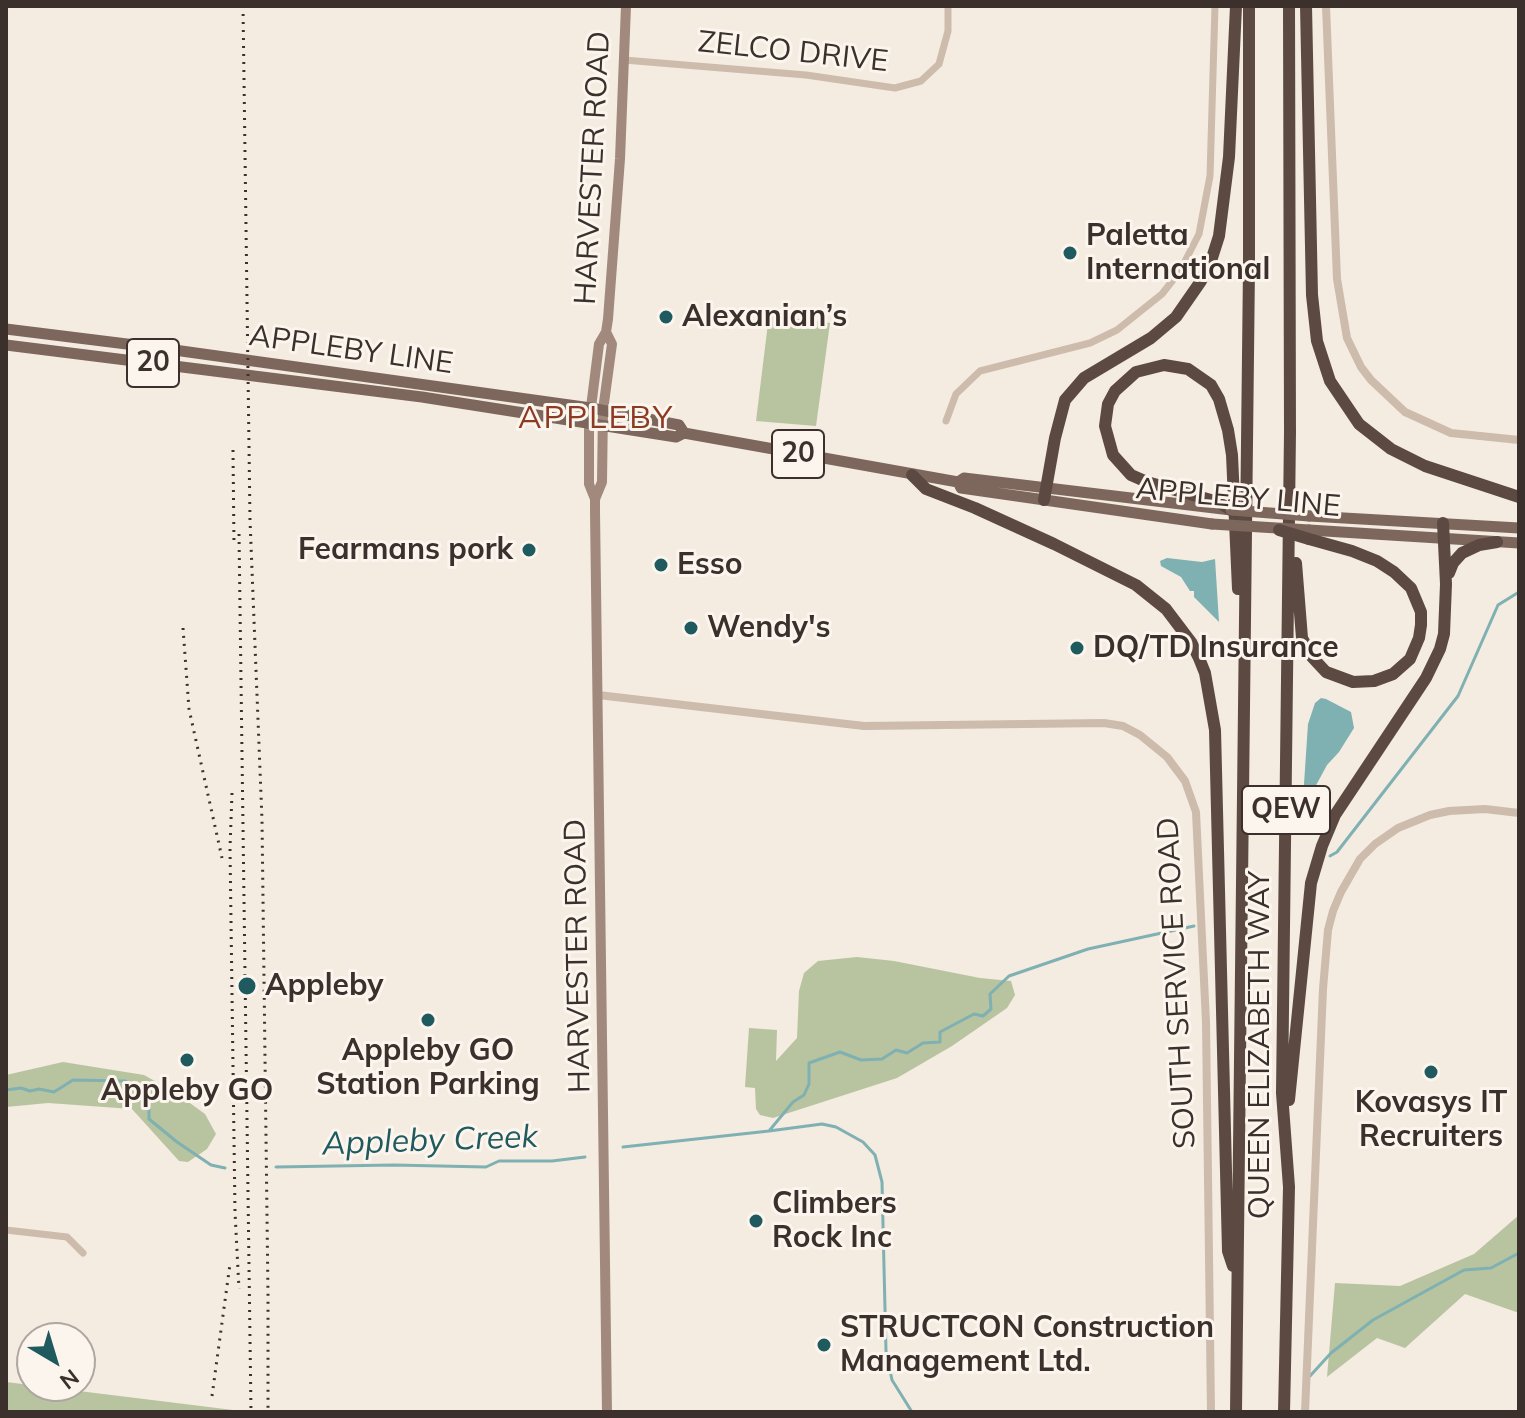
<!DOCTYPE html>
<meta charset="utf-8">
<style>
body{margin:0}
#map{position:relative;width:1525px;height:1418px;overflow:hidden;background:#f4ebe1;font-family:Mulish,sans-serif}
canvas{display:block}
.frame{position:absolute;inset:0;border:8px solid #3b302b;pointer-events:none}
.north{position:absolute;left:16px;top:1322px;width:80px;height:80px;box-sizing:border-box;background:#fbf5ee;border:2px solid #aea6a0;border-radius:50%;rotate:142deg;font-size:22px;font-weight:700;line-height:32px;text-align:center;color:#3b302b}
.north::after{content:'';display:block;margin:auto;width:28px;height:36px;background:#1f5a5e;clip-path:polygon(50% 0,100% 100%,50% 72%,0 100%)}
</style>
<div id="map">
<canvas width="1525" height="1418"></canvas>
<div class="frame"></div>
<div class="north">N</div>
</div>
<script>
const ctx = document.querySelector('canvas').getContext('2d');
ctx.lineJoin = 'round';
function fill(path, color) {
  ctx.fillStyle = color;
  ctx.fill(path, 'evenodd');
}
function shape(rows) {
  const path = new Path2D();
  for (const r of rows) {
    path.moveTo(r[0], r[1]);
    for (let i = 2; i < r.length; i += 2) path.lineTo(r[i], r[i + 1]);
  }
  return path;
}
function stroke(path, color, width, dash) {
  ctx.strokeStyle = color;
  ctx.lineWidth = width;
  ctx.lineCap = dash ? 'butt' : 'round';
  ctx.setLineDash(dash || []);
  ctx.stroke(path);
}
function drawText(font, color, halo, rows, align = 'center') {
  ctx.font = font + ' Mulish,sans-serif';
  ctx.lineWidth = 6;
  ctx.setLineDash([]);
  ctx.textBaseline = 'middle';
  ctx.strokeStyle = halo;
  ctx.fillStyle = color;
  for (const [text, x, y, turn = 0] of rows) {
    ctx.save();
    ctx.translate(x, y);
    ctx.rotate((+turn || 0) * Math.PI / 180);
    ctx.textAlign = isNaN(turn) ? turn : align;
    if (halo) ctx.strokeText(text, 0, 0);
    ctx.fillText(text, 0, 0);
    ctx.restore();
  }
}
const green = shape([
 [769,315,830,323,816,426,756,421],
 [857,957,894,961,980,978,1011,981,1015,995,1007,1008,952,1046,897,1078,773,1118,760,1115,756,1109,755,1088,745,1087,749,1028,777,1030,776,1061,797,1038,799,991,804,973,818,961],
 [63,1062,144,1075,176,1093,205,1114,216,1134,207,1149,188,1162,179,1161,132,1109,48,1103,6,1107,6,1075],
 [1519,1215,1519,1313,1465,1294,1405,1348,1377,1338,1327,1377,1335,1283,1400,1286,1474,1254],
 [6,1382,233,1410,233,1412,6,1412]
]);
const water = shape([
 [1167,558,1202,562,1215,559,1219,622,1194,597,1194,591,1190,591,1181,577,1161,566,1160,561],
 [1321,698,1326,699,1351,712,1354,728,1339,752,1327,765,1314,789,1303,799,1308,724,1315,703]
]);
const stream = shape([
 [1330,856,1337,852,1458,696,1498,605,1519,592],
 [6,1090,21,1088,30,1091,39,1089,54,1092,73,1080,125,1081,142,1090,142,1100,149,1108,149,1119,177,1142,211,1165,225,1168],
 [769,1131,822,1124,836,1127,863,1142,875,1155,882,1182,886,1351,892,1380,912,1412],
 [623,1147,769,1131,793,1102,804,1095,809,1084,809,1063,840,1052,861,1060,882,1059,896,1050,907,1053,923,1043,940,1042,940,1032,974,1014,983,1016,991,1009,990,994,1009,976,1088,949,1194,926],
 [276,1167,394,1165,486,1167,499,1161,552,1161,585,1157],
 [1310,1376,1331,1353,1373,1320,1464,1270,1491,1268,1519,1253]
]);
const minor = shape([
 [624,60,806,75,895,88,921,81,939,64,948,31,948,6],
 [946,421,956,394,980,371,1090,343,1117,330,1162,294,1180,271,1199,234,1210,176,1215,6],
 [6,1230,67,1237,83,1253]
]);
const tertiary = shape([
 [1326,6,1337,279,1347,338,1361,367,1371,380,1405,412,1451,433,1519,440],
 [598,695,864,726,1104,723,1123,726,1140,735,1167,757,1185,781,1196,812,1206,1022,1211,1412],
 [1305,1412,1323,989,1328,930,1333,911,1341,892,1360,859,1375,844,1398,828,1430,815,1449,811,1485,809,1519,813]
]);
const secondary = shape([
 [606,332,612,344,603,410,602,482,595,499,595,512,607,1412],
 [595,499,589,484,589,423,599,344,606,332,608,319,620,159,626,6]
]);
const primary = shape([
 [6,329,167,349,591,408,679,425,684,433],
 [6,345,422,397,676,437,684,433,958,482,961,488,1212,524],
 [958,482,964,478,1231,510],
 [1309,516,1519,528],
 [1309,530,1519,543]
]);
const motorway = shape([
 [1306,6,1312,295,1317,341,1330,381,1359,424,1391,449,1425,466,1519,497],
 [912,475,926,489,975,508,1054,544,1136,585,1166,609,1191,642,1199,658,1205,673,1215,730,1228,1251,1233,1266],
 [1044,500,1055,438,1065,400,1084,378,1151,338,1176,317,1201,281,1212,258,1219,236,1229,157,1236,6],
 [1231,510,1218,502,1147,482,1131,475,1113,455,1105,426,1108,404,1115,391,1136,372,1164,365,1188,369,1211,385,1219,399,1228,430,1232,455,1238,589],
 [1296,563,1302,638,1312,657,1326,672,1353,682,1374,681,1393,674,1410,659,1419,638,1421,625,1421,612,1411,588,1394,572,1377,561,1352,551,1309,539],
 [1449,573,1453,563,1462,553,1479,545,1497,542],
 [1289,1100,1311,883,1322,846,1335,815,1426,678,1440,649,1444,634,1446,584,1443,523],
 [1236,1412,1249,267,1249,6],
 [1284,1412,1289,1187,1282,1093,1290,432,1289,6]
]);
const rail = shape([
 [243,6,250,520,262,820,268,1295,268,1412],
 [233,450,234,545],
 [239,534,251,1412],
 [183,628,189,709,222,858],
 [232,793,230,848,235,1212,239,1289],
 [212,1396,230,1264]
]);
const primaryBridge = shape([
 [1231,510,1309,516],
 [1212,524,1309,530]
]);
const motorwayBridge = shape([
 [1279,530,1309,539]
]);
const markers = [
 [1070,253,8,"#1f5a5e"],
 [666,317,8,"#1f5a5e"],
 [529,550,8,"#1f5a5e"],
 [661,565,8,"#1f5a5e"],
 [691,628,8,"#1f5a5e"],
 [1077,648,8,"#1f5a5e"],
 [247,986,10,"#1f5a5e"],
 [428,1020,8,"#1f5a5e"],
 [187,1060,8,"#1f5a5e"],
 [1431,1072,8,"#1f5a5e"],
 [756,1221,8,"#1f5a5e"],
 [824,1345,8,"#1f5a5e"]
];
const shields = [
 [153,363,52],
 [798,454,52],
 [1286,810,88]
];
const shieldNames = [
 ["20",153,363],
 ["20",798,454],
 ["QEW",1286,810]
];
const streetNames = [
 ["ZELCO DRIVE",793,52,6],
 ["HARVESTER ROAD",593,168,-87],
 ["APPLEBY LINE",351,350,8],
 ["APPLEBY LINE",1238,498,5],
 ["HARVESTER ROAD",578,956,-91],
 ["SOUTH SERVICE ROAD",1177,983,-93],
 ["QUEEN ELIZABETH WAY",1260,1045,-90]
];
const poiNames = [
 ["Paletta",1086,236],
 ["International",1086,270],
 ["Alexanian’s",682,317],
 ["Fearmans pork",513,550,"right"],
 ["Esso",677,565],
 ["Wendy's",707,628],
 ["DQ/TD Insurance",1093,648],
 ["Appleby",265,986],
 ["Appleby GO",428,1051,"center"],
 ["Station Parking",428,1085,"center"],
 ["Appleby GO",187,1091,"center"],
 ["Kovasys IT",1431,1103,"center"],
 ["Recruiters",1431,1137,"center"],
 ["Climbers",772,1204],
 ["Rock Inc",772,1238],
 ["STRUCTCON Construction",840,1328],
 ["Management Ltd.",840,1362]
];
const neighbourhoodNames = [
 ["APPLEBY",596,418]
];
const waterNames = [
 ["Appleby Creek",430,1141,-2]
];
fill(green, '#b8c4a0');
fill(water, '#7fb0b2');
stroke(stream, '#7fb0b2', 3);
stroke(minor, '#cdbbac', 7);
stroke(tertiary, '#cdbbac', 8);
stroke(secondary, '#a18a7d', 10);
stroke(primary, '#7d675c', 11);
stroke(motorway, '#5c4a42', 12);
stroke(rail, '#3b302b', 3, [2, 6]);
stroke(primaryBridge, '#7d675c', 11);
stroke(motorwayBridge, '#5c4a42', 12);
for (const [x, y, r, color] of markers) {
  const dot = new Path2D();
  dot.arc(x, y, r, 0, 2 * Math.PI);
  ctx.fillStyle = color;
  ctx.fill(dot);
  stroke(dot, '#fbf5ee', 3);
}
for (const [x, y, w] of shields) {
  const box = new Path2D();
  box.roundRect(x - w / 2, y - 24, w, 48, 6);
  ctx.fillStyle = '#fbf5ee';
  ctx.fill(box);
  stroke(box, '#3b302b', 2);
}
drawText('bold 28px', '#3b302b', null, shieldNames);
drawText('30px', '#3b302b', '#fbf5ee', streetNames);
drawText('bold 30px', '#3b302b', '#fbf5ee', poiNames, 'left');
ctx.letterSpacing = '2px';
drawText('32px', '#8c3b22', '#fbf5ee', neighbourhoodNames);
ctx.letterSpacing = '0px';
drawText('italic 32px', '#1f5a5e', '#fbf5ee', waterNames);
</script>
